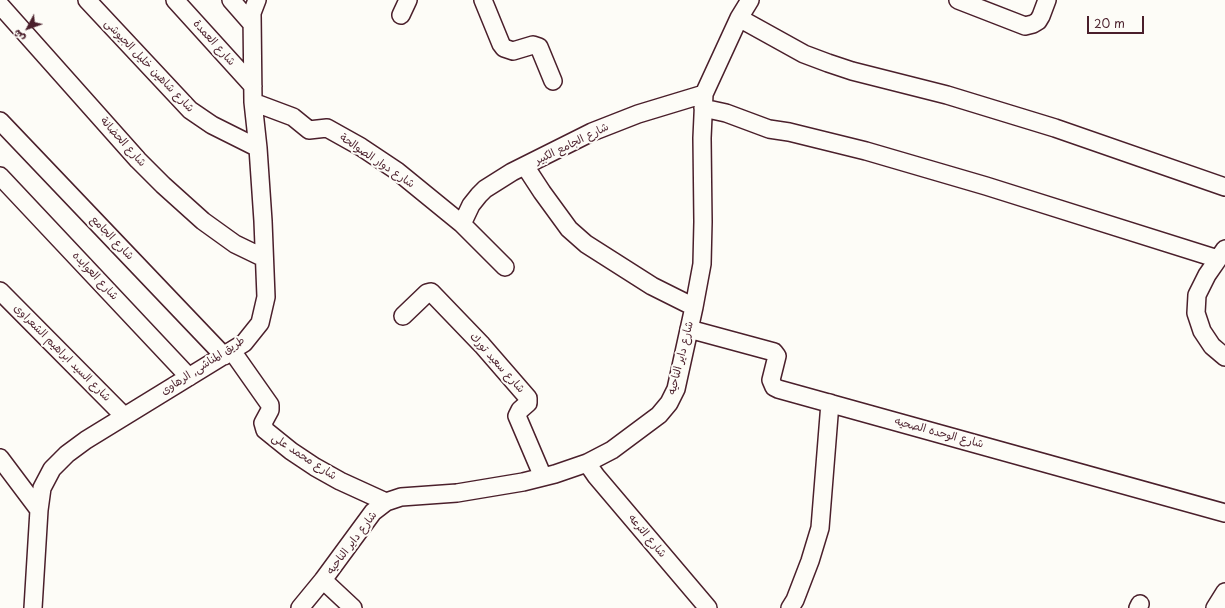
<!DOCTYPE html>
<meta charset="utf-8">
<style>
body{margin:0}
#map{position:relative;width:1225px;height:608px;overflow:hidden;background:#fdfcf7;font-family:"Playpen Sans","Playpen Sans Arabic",sans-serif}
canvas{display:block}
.north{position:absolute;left:8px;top:8px;width:40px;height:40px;-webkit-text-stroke:3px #fdfcf7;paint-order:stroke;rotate:229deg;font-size:11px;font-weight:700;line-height:16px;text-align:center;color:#4a1f2b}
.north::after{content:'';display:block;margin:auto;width:14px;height:18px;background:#4a1f2b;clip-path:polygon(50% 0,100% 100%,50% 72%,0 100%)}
.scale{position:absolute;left:1087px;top:16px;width:57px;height:18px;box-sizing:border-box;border:2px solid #4a1f2b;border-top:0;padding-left:5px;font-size:12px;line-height:14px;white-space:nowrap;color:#4a1f2b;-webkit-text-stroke:3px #fdfcf7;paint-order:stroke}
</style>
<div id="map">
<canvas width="1225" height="608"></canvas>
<div class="north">ش</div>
<div class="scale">20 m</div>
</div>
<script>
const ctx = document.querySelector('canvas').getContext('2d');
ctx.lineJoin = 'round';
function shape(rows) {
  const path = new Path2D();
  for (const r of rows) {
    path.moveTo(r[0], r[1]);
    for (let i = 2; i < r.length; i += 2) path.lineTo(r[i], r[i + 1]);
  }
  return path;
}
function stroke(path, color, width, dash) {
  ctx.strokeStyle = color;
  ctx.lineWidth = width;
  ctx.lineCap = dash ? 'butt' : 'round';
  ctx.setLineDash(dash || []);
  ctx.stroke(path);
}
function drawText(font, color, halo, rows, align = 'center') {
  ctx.font = font + ' "Playpen Sans","Playpen Sans Arabic",sans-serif';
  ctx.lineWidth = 4;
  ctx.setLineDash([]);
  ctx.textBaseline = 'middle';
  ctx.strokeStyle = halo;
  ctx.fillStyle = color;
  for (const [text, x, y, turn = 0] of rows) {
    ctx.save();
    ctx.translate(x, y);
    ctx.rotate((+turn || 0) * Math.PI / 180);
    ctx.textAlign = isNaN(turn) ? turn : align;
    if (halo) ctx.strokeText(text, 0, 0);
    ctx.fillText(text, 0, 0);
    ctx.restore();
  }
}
const minor = shape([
 [87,0,190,110,212,125,258,148],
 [175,0,253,86],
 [231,0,252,24],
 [483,0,501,44,504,48,513,51,533,45,539,47,553,81],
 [958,0,1025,26,1033,24,1038,21,1041,16,1047,0],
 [0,5,138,160,163,185,203,221,235,244,264,258],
 [401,15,408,0],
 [739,18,804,54,828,63,852,71,947,95,1055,128,1225,187],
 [253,102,293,117,309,130,327,128,361,147,397,171,462,224,505,267],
 [703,108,726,113,769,129,789,132,866,151,986,186,1218,259],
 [0,121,224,356],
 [525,166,542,192,569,229,586,244,652,286,694,307],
 [0,176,189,377],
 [462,224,471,205,479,195,485,189,512,172,592,132,638,114,704,94],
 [1225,249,1207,275,1197,295,1196,313,1202,331,1212,346,1225,357],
 [0,291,124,416],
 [403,316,427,293,431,292,482,345,528,398,528,403,520,410,517,416,543,477],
 [689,329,774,352,777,356,771,380,774,387,778,389,1225,513],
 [232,351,270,405,270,410,263,423,265,430,291,451,315,467,340,481,386,502],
 [0,458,39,510],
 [587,463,596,476,708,608],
 [323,580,353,608],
 [33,608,39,510,42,488,52,469,67,454,86,440,244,343,260,323,266,297,263,221,258,148,253,102,252,13,257,0],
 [300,608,323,580,373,512,386,502,401,497,457,493,523,482,555,474,587,463,612,450,659,415,669,403,676,389,694,307,702,264,703,222,702,138,704,94,739,18,750,0],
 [790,608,795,600,810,561,820,528,830,403],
 [1138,608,1140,604],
 [1215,608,1225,592]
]);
const streetNames = [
 ["شارع العمدة",214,43,48],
 ["شارع شاهين خليل الجيوشى",149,66,46],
 ["شارع الحضانة",123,142,48],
 ["شارع الجامع الكبير",572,144,-26],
 ["شارع دوار الصوالحة",377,161,34],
 ["شارع الجامع",112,238,46],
 ["شارع العوايده",95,276,47],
 ["شارع السيد ابراهيم الشعراوى",62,353,45],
 ["شارع داير الناحيه",681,358,-76],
 ["شارع سعيد تورك",497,363,48],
 ["طريق المناشى, الرهاوى",203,366,-33],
 ["شارع الوحده الصحيه",939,433,15],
 ["شارع محمد على",304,457,33],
 ["شارع الترعه",647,536,50],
 ["شارع داير الناحيه",352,543,-53]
];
stroke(minor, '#4a1f2b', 20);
stroke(minor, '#fdfcf7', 17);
drawText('11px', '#4a1f2b', '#fdfcf7', streetNames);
</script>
